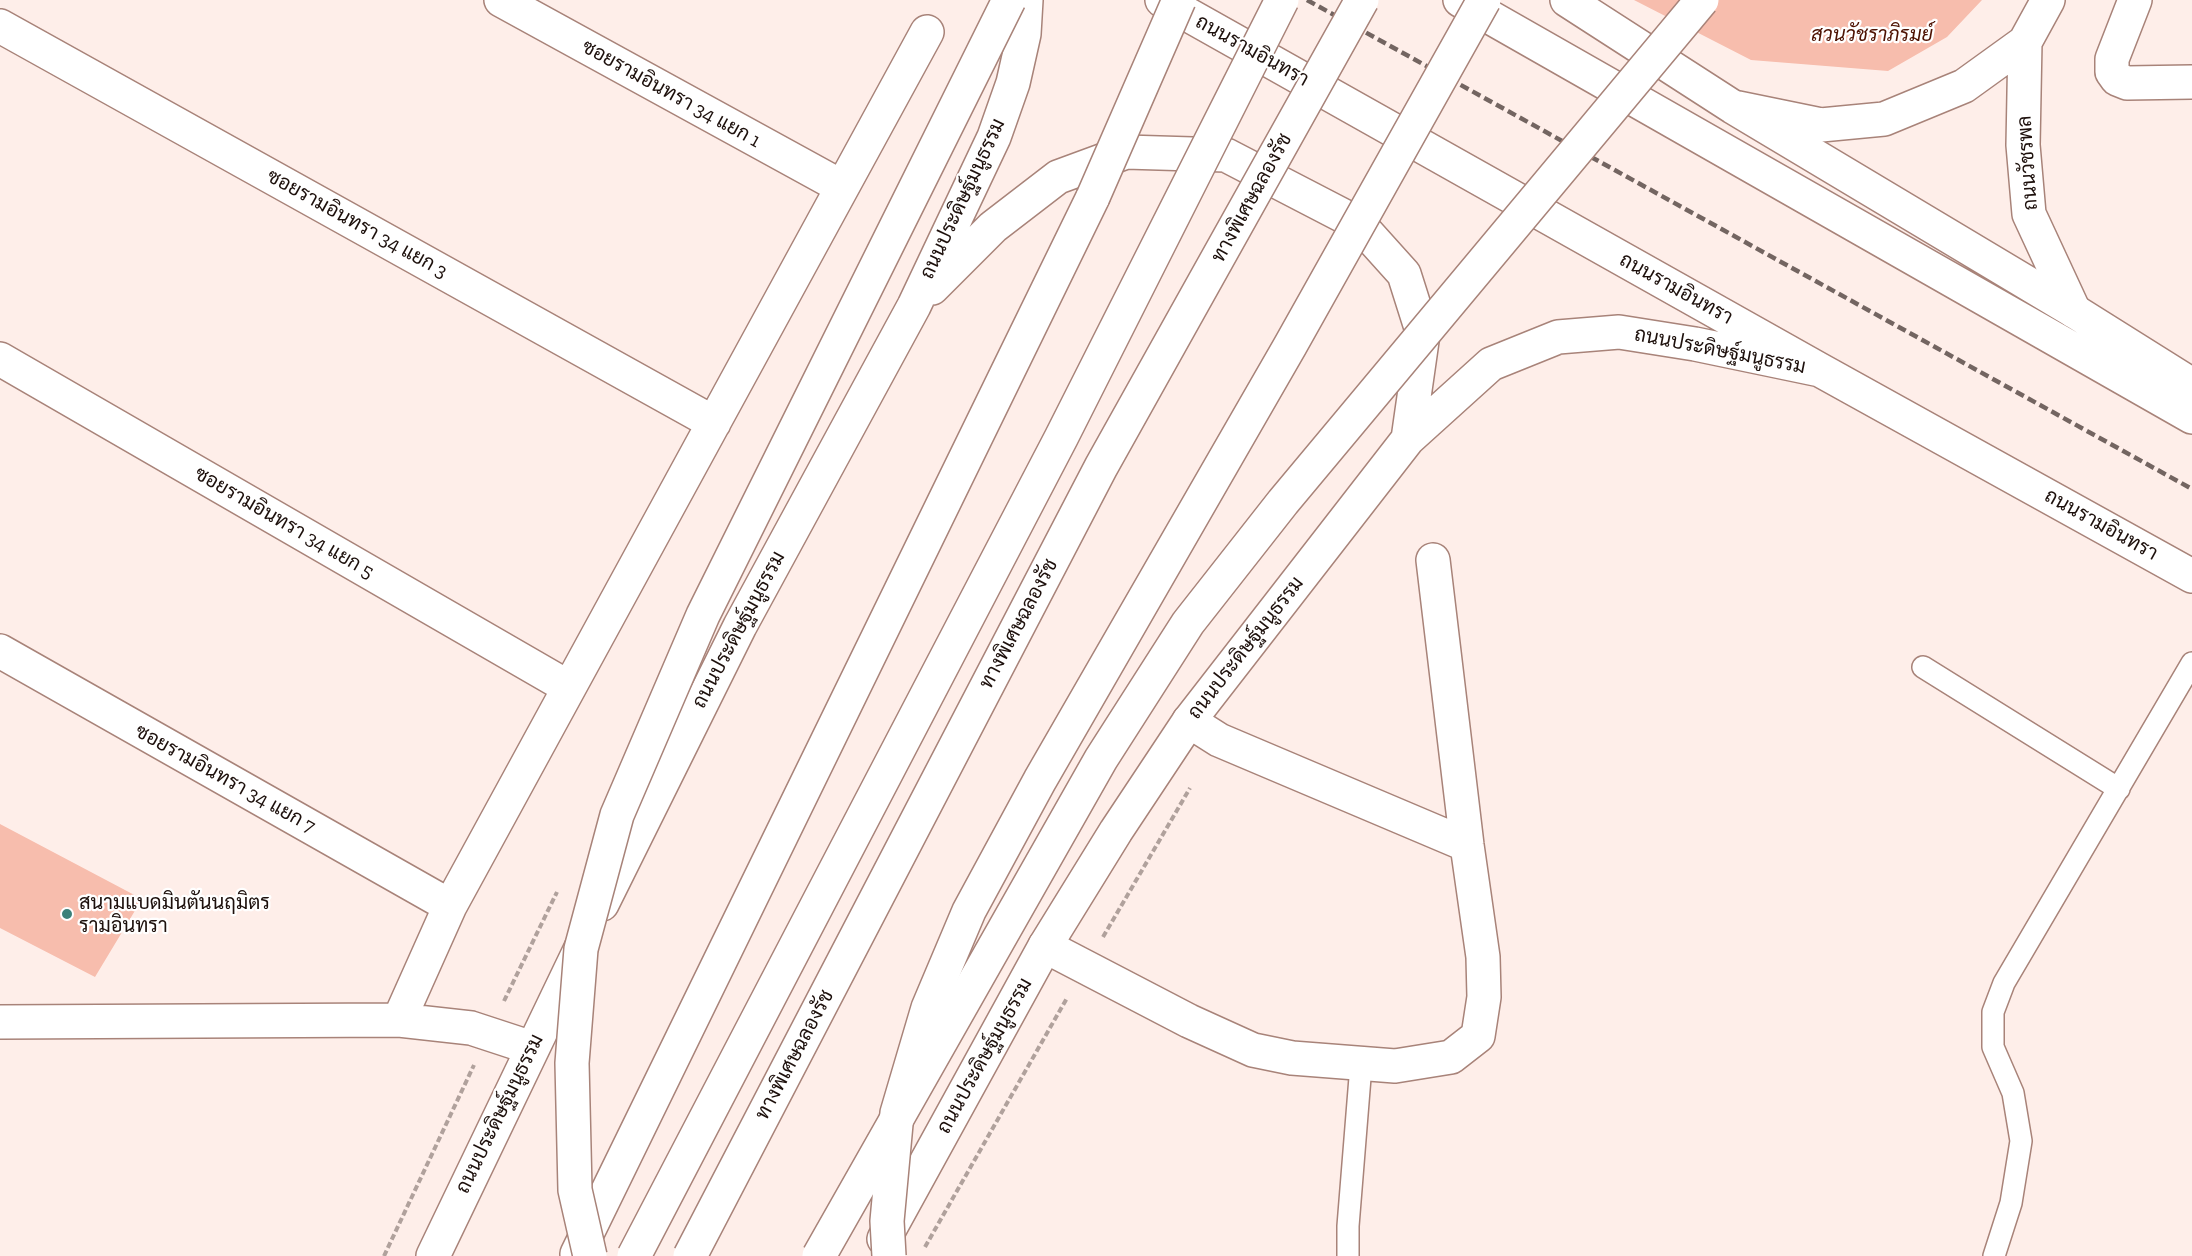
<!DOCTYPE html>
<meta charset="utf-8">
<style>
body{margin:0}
canvas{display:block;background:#feeee9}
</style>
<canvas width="2192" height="1256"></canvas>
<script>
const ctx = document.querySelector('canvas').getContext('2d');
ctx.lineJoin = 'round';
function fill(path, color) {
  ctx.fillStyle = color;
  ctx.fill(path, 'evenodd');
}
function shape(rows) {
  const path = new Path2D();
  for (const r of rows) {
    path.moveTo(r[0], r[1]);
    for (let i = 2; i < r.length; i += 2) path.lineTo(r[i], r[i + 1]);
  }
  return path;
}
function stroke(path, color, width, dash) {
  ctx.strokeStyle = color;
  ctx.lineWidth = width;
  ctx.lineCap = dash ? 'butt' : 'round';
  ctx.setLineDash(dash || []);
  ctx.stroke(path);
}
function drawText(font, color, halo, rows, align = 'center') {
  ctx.font = font + ' "Zilla Slab",Sarabun,serif';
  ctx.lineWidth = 4.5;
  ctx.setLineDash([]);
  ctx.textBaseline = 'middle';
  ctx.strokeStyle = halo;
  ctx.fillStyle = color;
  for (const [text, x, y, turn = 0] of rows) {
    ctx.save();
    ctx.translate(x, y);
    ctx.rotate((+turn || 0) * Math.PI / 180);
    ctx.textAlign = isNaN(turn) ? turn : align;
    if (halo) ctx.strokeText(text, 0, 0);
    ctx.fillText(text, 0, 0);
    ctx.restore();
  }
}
const green = shape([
 [1634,0,1982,0,1947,37,1888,71,1751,60],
 [0,824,142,899,95,977,0,928]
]);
const path = shape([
 [1103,937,1190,788],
 [504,1001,557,892],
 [925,1247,1067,998],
 [384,1256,474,1065]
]);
const lane = shape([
 [1923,667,2119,789],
 [1348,1256,1348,1226,1361,1065],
 [1994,1256,2011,1203,2021,1141,2013,1093,1993,1047,1993,1012,2004,983,2192,663]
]);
const street = shape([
 [501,0,842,187],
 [2135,0,2112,59,2112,72,2117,79,2127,83,2192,82],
 [0,26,714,423],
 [0,359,568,687],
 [0,651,450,906],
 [1189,721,1219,740,1467,845],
 [1045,946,1189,1021,1253,1050,1292,1058,1395,1066,1451,1057,1478,1036,1484,997,1483,957,1467,845,1433,560],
 [399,1020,450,906,927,32],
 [0,1022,399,1020,471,1028,532,1048]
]);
const secondary = shape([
 [2025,42,2023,145,2029,214,2074,311],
 [1738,108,1821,125,1884,119,1964,86,2025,42,2048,0]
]);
const primary = shape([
 [1162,0,1820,370,2192,576],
 [1460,0,2192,417],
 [1567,0,1733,107,2074,311,2192,385],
 [932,288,993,227,1058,177,1126,152,1226,155,1359,224,1404,274,1423,334,1408,439],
 [602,904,740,626,914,306,994,137,1013,83,1024,34,1026,0],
 [884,1239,1045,946,1116,831,1189,721,1408,439,1491,364,1558,337,1619,332,1695,344,1820,370],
 [577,1254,1093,197],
 [433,1256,581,948]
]);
const rail = shape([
 [1307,0,2192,489]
]);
const primaryBridge = shape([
 [1093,197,1179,0],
 [819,1256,1101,759,1188,623,1283,502,1702,0]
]);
const highwayBridge = shape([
 [590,1256,575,1190,572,1063,581,949,617,815,703,615,1009,0],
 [634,1256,1061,438,1282,0],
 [690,1256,1101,467,1362,0],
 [889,1256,887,1221,897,1113,928,1008,969,911,1040,780,1290,346,1484,0]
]);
const markers = [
 [67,914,6,"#3a817a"]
];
const parkNames = [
 ["สวนวัชราภิรมย์",1872,35]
];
const streetNames = [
 ["ถนนรามอินทรา",1252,51,29],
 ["ซอยรามอินทรา 34 แยก 1",671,94,29],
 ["ถนนวัชรพล",2028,163,-94],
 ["ทางพิเศษฉลองรัช",1252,198,-61],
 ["ถนนประดิษฐ์มนูธรรม",963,199,-65],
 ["ซอยรามอินทรา 34 แยก 3",357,224,29],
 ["ถนนรามอินทรา",1676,289,29],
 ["ถนนประดิษฐ์มนูธรรม",1720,351,11],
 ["ซอยรามอินทรา 34 แยก 5",284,523,30],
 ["ถนนรามอินทรา",2101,525,29],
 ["ทางพิเศษฉลองรัช",1019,624,-62],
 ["ถนนประดิษฐ์มนูธรรม",739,630,-62],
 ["ถนนประดิษฐ์มนูธรรม",1246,648,-52],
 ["ซอยรามอินทรา 34 แยก 7",225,779,29],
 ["ทางพิเศษฉลองรัช",795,1055,-62],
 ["ถนนประดิษฐ์มนูธรรม",985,1056,-61],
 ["ถนนประดิษฐ์มนูธรรม",500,1114,-64]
];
const poiNames = [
 ["สนามแบดมินตันนฤมิตร",79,903],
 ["รามอินทรา",79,926]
];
fill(green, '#f7bdad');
stroke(lane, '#a88379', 24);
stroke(street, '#a88379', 36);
stroke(secondary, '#a88379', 36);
stroke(primary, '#a88379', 36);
stroke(path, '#b0a19c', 4, [6, 3]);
stroke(lane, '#fff', 21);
stroke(street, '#fff', 33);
stroke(secondary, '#fff', 33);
stroke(primary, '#fff', 33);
stroke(rail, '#736561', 4.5, [9, 4.5]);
stroke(primaryBridge, '#a88379', 36, []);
stroke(highwayBridge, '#a88379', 36, []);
stroke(primaryBridge, '#fff', 33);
stroke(highwayBridge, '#fff', 33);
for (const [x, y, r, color] of markers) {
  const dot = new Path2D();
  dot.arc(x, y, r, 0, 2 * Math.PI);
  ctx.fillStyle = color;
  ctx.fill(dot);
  stroke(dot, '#fff', 2);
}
drawText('italic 20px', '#4e1202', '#fff', parkNames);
drawText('20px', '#1d100c', '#fff', streetNames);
drawText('20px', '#1d100c', '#fff', poiNames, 'left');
</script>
